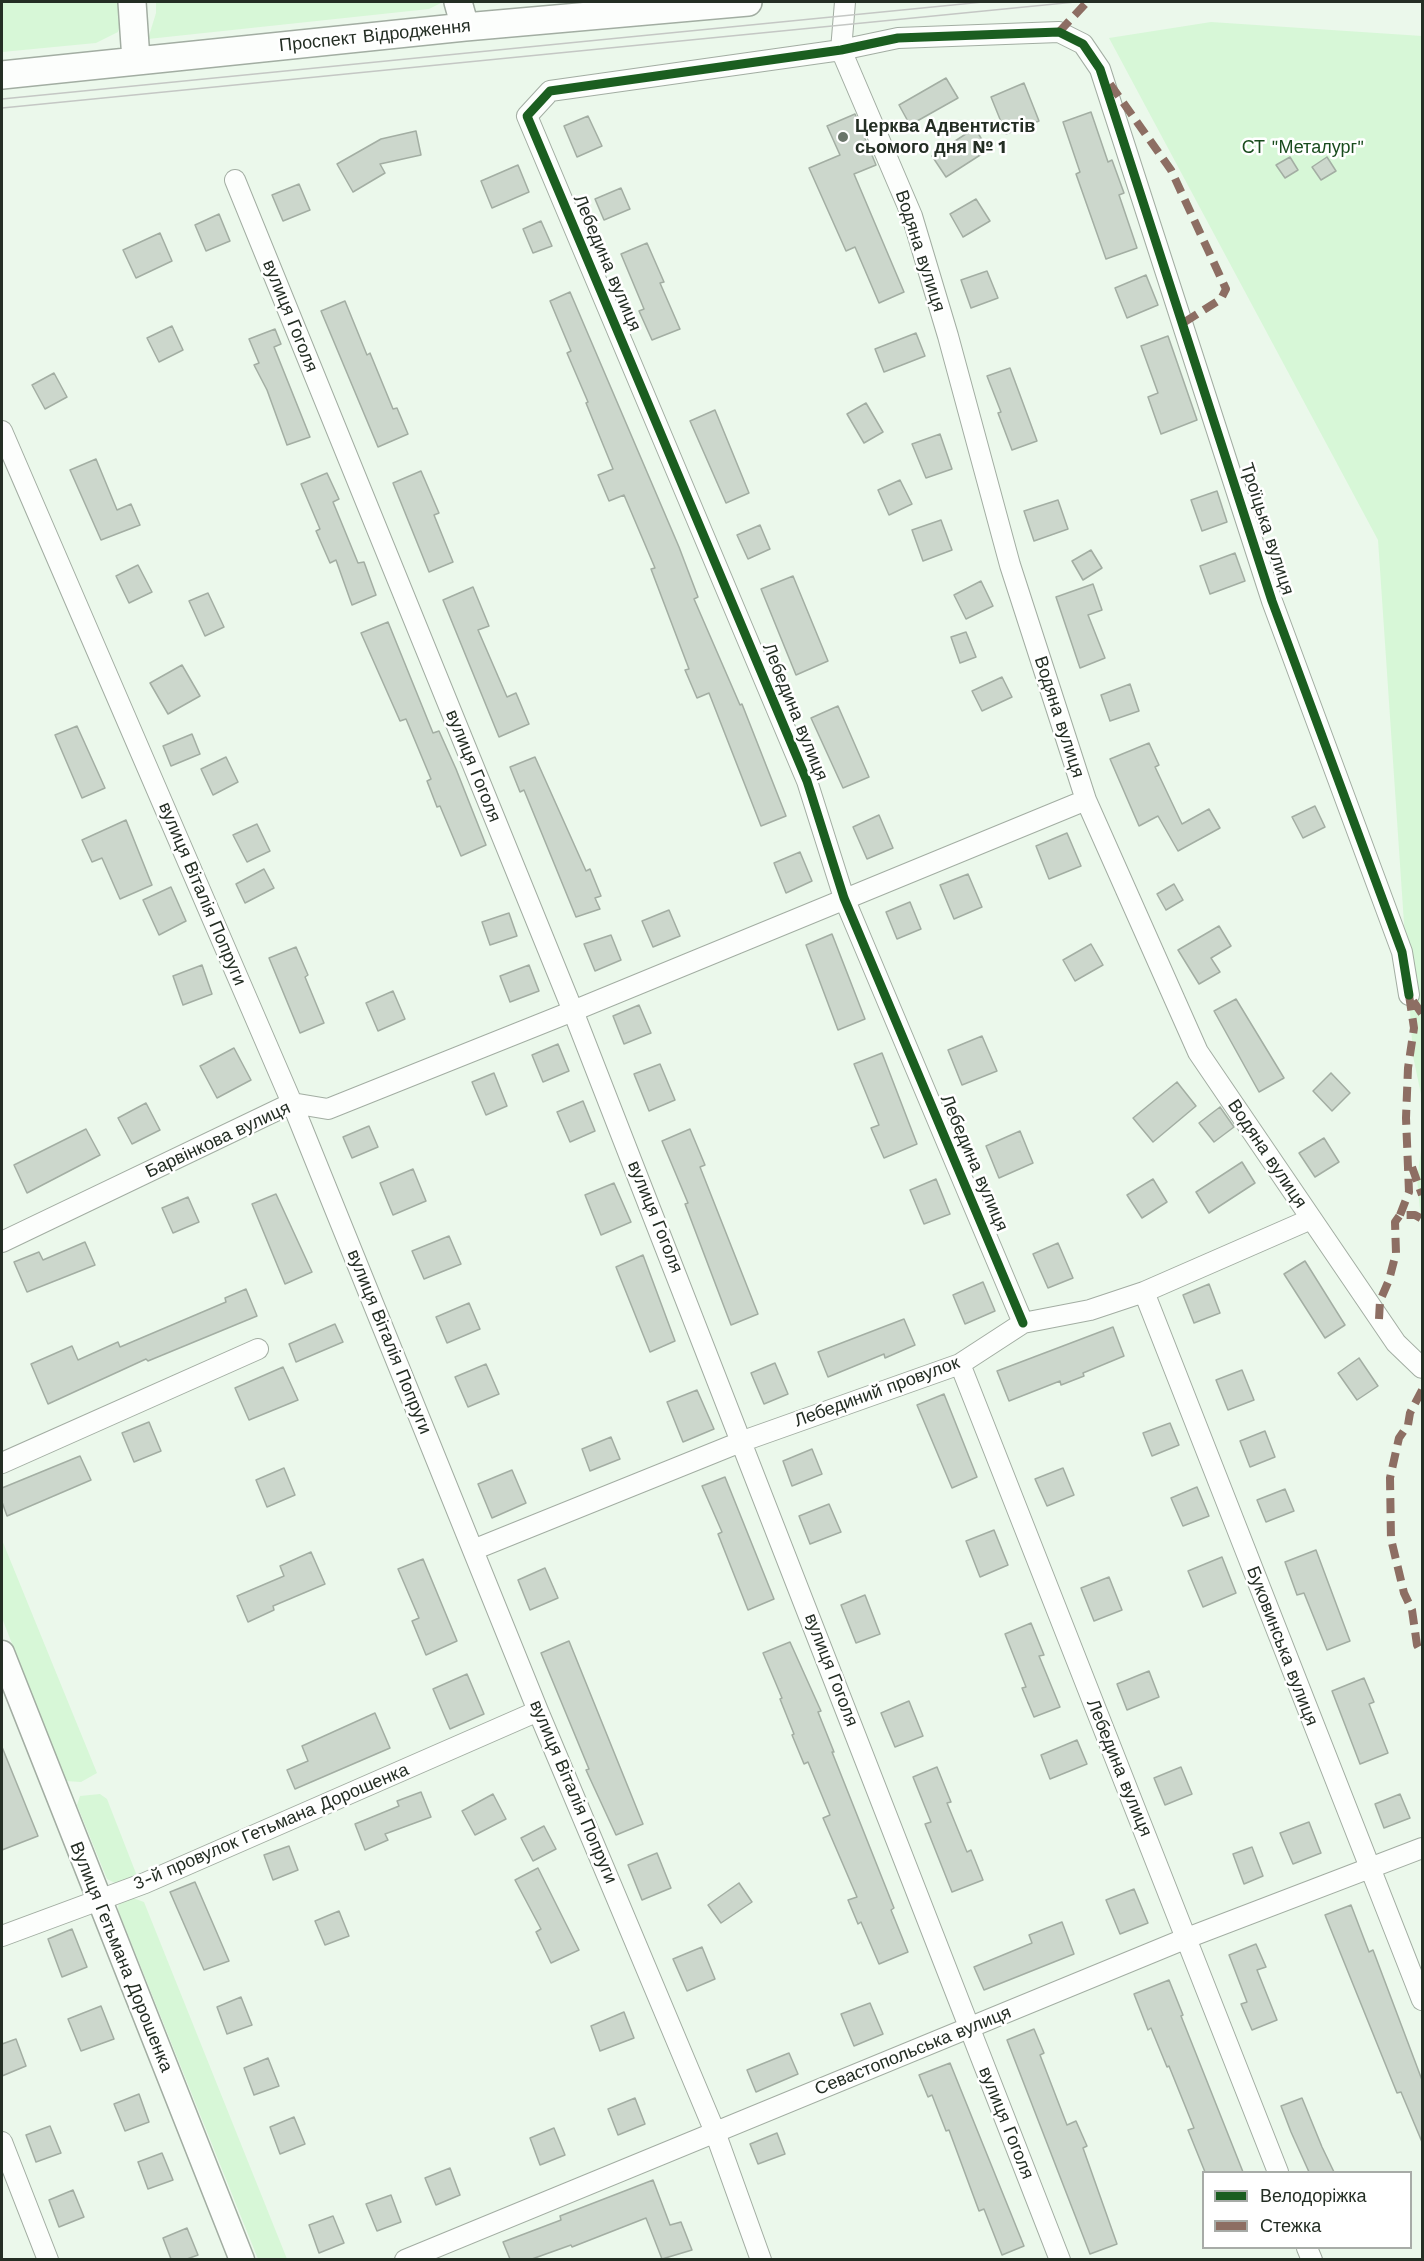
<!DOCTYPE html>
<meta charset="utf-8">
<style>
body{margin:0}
#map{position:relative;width:1424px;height:2261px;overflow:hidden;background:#ebf8eb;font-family:"Work Sans",sans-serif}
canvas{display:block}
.frame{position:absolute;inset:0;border:3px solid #242e24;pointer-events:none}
.legend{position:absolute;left:1202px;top:2171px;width:210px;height:78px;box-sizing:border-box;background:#fff;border:2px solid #a7aba7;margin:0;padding:8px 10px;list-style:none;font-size:18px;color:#242e24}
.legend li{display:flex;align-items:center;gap:12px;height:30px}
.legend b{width:30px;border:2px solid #a7aba7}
</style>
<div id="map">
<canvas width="1424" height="2261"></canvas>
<div class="frame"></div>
<ul class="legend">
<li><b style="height:8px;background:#1b5e20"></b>Велодоріжка</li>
<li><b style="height:8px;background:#8d6e63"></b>Стежка</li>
</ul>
</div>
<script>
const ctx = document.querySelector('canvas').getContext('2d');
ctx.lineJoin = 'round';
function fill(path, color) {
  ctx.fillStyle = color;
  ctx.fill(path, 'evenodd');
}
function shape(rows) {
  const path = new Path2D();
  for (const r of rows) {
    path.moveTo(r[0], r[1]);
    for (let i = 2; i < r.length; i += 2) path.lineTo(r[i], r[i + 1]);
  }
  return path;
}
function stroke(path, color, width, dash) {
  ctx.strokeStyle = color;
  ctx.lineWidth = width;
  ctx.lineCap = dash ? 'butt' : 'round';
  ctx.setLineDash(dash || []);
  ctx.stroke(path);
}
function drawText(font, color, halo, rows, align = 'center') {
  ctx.font = font + ' "Work Sans",sans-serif';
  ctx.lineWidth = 5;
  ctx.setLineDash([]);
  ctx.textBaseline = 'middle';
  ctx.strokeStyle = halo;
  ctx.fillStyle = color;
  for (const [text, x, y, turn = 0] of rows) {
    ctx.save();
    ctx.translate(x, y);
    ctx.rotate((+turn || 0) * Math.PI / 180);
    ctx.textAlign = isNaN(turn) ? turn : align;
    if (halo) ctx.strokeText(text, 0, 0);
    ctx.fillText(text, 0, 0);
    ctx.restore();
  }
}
const green = shape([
 [2,2,121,2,122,18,118,32,96,43,2,52],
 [156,2,443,2,429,9,148,39,156,13],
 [1211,22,1422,36,1422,1099,1413,1056,1378,540,1109,38],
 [1422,1144,1422,1231,1417,1179],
 [2,1540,97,1773,81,1782,65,1781,2,1618],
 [100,1794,107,1799,137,1876,117,1884,107,1879,77,1805,80,1796],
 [130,1897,144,1902,287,2259,258,2259,118,1910,119,1900]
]);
const building = shape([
 [946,78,958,98,910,125,899,105,946,78],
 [1024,83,1039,121,1006,134,991,97,1024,83],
 [1091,112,1108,162,1112,160,1124,193,1119,195,1137,248,1106,259,1076,174,1080,172,1063,122,1091,112],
 [855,114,876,165,854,174,904,292,879,303,855,247,846,251,809,168,840,155,827,126,855,114],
 [588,116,602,146,577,157,564,126,588,116],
 [975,128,988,150,946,177,932,156,975,128],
 [416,131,421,155,380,164,385,173,353,192,337,164,381,139,416,131],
 [1290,157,1298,170,1285,178,1276,165,1290,157],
 [1327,157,1336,171,1321,180,1312,167,1327,157],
 [518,165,529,192,492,208,481,181,518,165],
 [299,184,310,210,283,221,272,195,299,184],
 [621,188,630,209,604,220,595,199,621,188],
 [976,199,990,221,963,237,950,214,976,199],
 [219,214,230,241,206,251,195,225,219,214],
 [541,221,552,246,533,253,523,229,541,221],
 [160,233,172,261,136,278,123,250,160,233],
 [647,243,664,282,660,283,680,329,652,340,639,311,644,309,621,254,647,243],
 [987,271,998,298,971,308,961,280,987,271],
 [1146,275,1158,305,1127,318,1115,288,1146,275],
 [570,292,679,547,698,597,694,599,740,705,742,704,786,816,761,826,709,693,697,698,685,670,689,669,651,569,655,568,624,495,609,501,598,475,613,469,586,403,588,402,567,353,571,351,550,301,570,292],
 [345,301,367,355,370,353,393,409,397,408,408,434,378,447,321,311,345,301],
 [172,326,183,350,159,362,147,338,172,326],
 [275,329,281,344,274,347,310,437,287,445,267,390,254,365,259,363,249,339,275,329],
 [916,333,925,356,884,372,875,349,916,333],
 [1168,336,1197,420,1161,434,1148,397,1158,393,1141,346,1168,336],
 [1010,368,1037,441,1012,450,998,413,1001,412,987,376,1010,368],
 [54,373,67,397,45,409,32,385,54,373],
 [866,403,883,432,864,443,847,414,866,403],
 [715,410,749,493,726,503,690,421,715,410],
 [940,434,952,469,926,478,912,444,940,434],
 [96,459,117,510,131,504,140,525,101,540,70,470,96,459],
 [421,471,439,513,434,515,453,562,429,572,393,483,421,471],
 [327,473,339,499,333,502,358,563,364,562,376,595,352,605,336,560,330,563,316,531,320,529,301,484,327,473],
 [900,480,912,504,889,515,878,490,900,480],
 [1217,491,1227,522,1202,531,1191,500,1217,491],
 [1058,500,1068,529,1034,541,1024,511,1058,500],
 [941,520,952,550,923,561,912,530,941,520],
 [760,525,770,549,748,559,737,535,760,525],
 [1091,550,1102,568,1083,580,1072,561,1091,550],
 [1235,553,1245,581,1210,594,1200,566,1235,553],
 [138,565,152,592,129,603,116,576,138,565],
 [793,576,828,661,796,675,761,589,793,576],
 [981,581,993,606,966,619,954,595,981,581],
 [1093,584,1102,610,1088,615,1105,658,1080,668,1056,597,1093,584],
 [473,587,489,626,478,630,507,697,516,693,529,724,499,737,443,600,473,587],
 [208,593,224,627,205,636,189,601,208,593],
 [388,622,433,733,439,731,456,769,486,845,461,856,440,806,437,807,427,781,431,779,406,719,400,721,361,633,388,622],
 [966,632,976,657,960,663,951,637,966,632],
 [182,665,200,696,168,714,150,683,182,665],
 [1002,677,1012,697,982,711,972,691,1002,677],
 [1130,684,1139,711,1110,721,1101,695,1130,684],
 [838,706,869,777,843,788,811,718,838,706],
 [77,726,105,788,82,798,55,735,77,726],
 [192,734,200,754,171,766,163,746,192,734],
 [1149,743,1159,765,1155,767,1182,824,1209,809,1220,828,1178,851,1158,816,1139,826,1110,759,1149,743],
 [226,757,238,782,213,795,201,769,226,757],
 [535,757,586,871,590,869,601,896,595,898,600,909,576,917,524,790,520,792,510,767,535,757],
 [1315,806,1325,827,1303,838,1292,817,1315,806],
 [879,815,893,848,867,859,853,827,879,815],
 [126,820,152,885,120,899,102,858,92,862,82,840,126,820],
 [257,824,270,851,247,862,233,835,257,824],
 [1067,833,1081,866,1049,879,1036,846,1067,833],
 [800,852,812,881,786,893,774,863,800,852],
 [264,869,274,888,245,903,236,884,264,869],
 [968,874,982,907,954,919,940,885,968,874],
 [1174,884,1183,900,1166,910,1157,894,1174,884],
 [171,887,186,921,159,935,143,900,171,887],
 [910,902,921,929,897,939,886,912,910,902],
 [669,910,680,936,653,947,642,921,669,910],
 [509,913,517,936,490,945,482,922,509,913],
 [1219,926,1231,946,1211,958,1220,972,1199,984,1178,950,1219,926],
 [832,934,865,1019,838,1030,806,945,832,934],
 [611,935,621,960,595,971,584,944,611,935],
 [1091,944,1103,965,1075,981,1063,960,1091,944],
 [296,947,308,975,305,977,324,1023,300,1033,269,958,296,947],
 [202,965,212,994,183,1005,173,976,202,965],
 [529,965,539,991,510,1002,500,976,529,965],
 [393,991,405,1019,378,1031,366,1003,393,991],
 [1236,999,1284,1078,1259,1092,1214,1011,1236,999],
 [639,1005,651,1033,624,1044,613,1016,639,1005],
 [982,1036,997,1071,962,1085,948,1050,982,1036],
 [558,1044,569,1071,543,1082,532,1055,558,1044],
 [234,1048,251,1080,217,1098,200,1066,234,1048],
 [882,1053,917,1144,884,1158,871,1128,879,1125,854,1064,882,1053],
 [660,1064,675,1100,649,1111,634,1074,660,1064],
 [494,1073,507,1106,486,1115,472,1082,494,1073],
 [1331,1073,1350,1093,1332,1111,1313,1091,1331,1073],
 [1177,1082,1196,1106,1153,1142,1133,1118,1177,1082],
 [583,1101,595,1131,570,1142,557,1112,583,1101],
 [146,1103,160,1130,132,1144,118,1118,146,1103],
 [1220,1107,1234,1127,1214,1142,1199,1123,1220,1107],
 [369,1126,378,1147,352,1158,343,1137,369,1126],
 [86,1129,100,1155,27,1193,14,1165,86,1129],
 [690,1129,705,1165,700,1167,758,1314,731,1325,685,1204,688,1203,662,1141,690,1129],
 [1020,1131,1033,1163,999,1178,986,1146,1020,1131],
 [1324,1138,1339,1162,1315,1177,1299,1153,1324,1138],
 [1242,1162,1255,1183,1209,1213,1196,1192,1242,1162],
 [413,1169,426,1201,393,1215,380,1183,413,1169],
 [936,1179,950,1214,924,1224,910,1190,936,1179],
 [1153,1179,1167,1202,1142,1218,1127,1195,1153,1179],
 [614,1183,631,1222,601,1235,585,1195,614,1183],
 [276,1194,312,1272,285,1284,252,1204,276,1194],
 [188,1197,199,1222,173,1233,162,1208,188,1197],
 [449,1236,461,1264,424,1279,412,1251,449,1236],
 [85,1242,95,1265,27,1292,14,1262,39,1252,43,1260,85,1242],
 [1058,1243,1073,1278,1048,1288,1033,1254,1058,1243],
 [643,1255,675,1341,650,1352,616,1267,643,1255],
 [1305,1261,1345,1325,1325,1338,1284,1274,1305,1261],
 [983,1282,995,1311,965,1324,953,1295,983,1282],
 [1209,1284,1220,1313,1194,1323,1183,1295,1209,1284],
 [246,1289,257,1316,148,1361,146,1359,48,1404,31,1364,72,1346,78,1360,118,1342,120,1347,226,1302,225,1298,246,1289],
 [469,1303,480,1329,447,1343,436,1317,469,1303],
 [904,1319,915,1345,885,1358,884,1354,828,1377,818,1352,904,1319],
 [335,1324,343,1342,296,1362,289,1344,335,1324],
 [1113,1327,1124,1356,1083,1373,1084,1376,1061,1385,1060,1381,1009,1401,997,1371,1113,1327],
 [1359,1358,1378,1386,1357,1400,1338,1373,1359,1358],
 [775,1363,788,1394,764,1404,751,1373,775,1363],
 [486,1364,499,1394,468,1407,455,1377,486,1364],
 [283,1367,298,1400,249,1420,235,1388,283,1367],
 [1242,1370,1254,1400,1228,1410,1216,1380,1242,1370],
 [697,1390,714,1429,683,1442,667,1402,697,1390],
 [944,1394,977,1477,952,1488,917,1405,944,1394],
 [149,1422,161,1451,134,1462,122,1433,149,1422],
 [1170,1423,1179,1445,1152,1456,1143,1433,1170,1423],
 [1265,1431,1275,1457,1250,1467,1240,1441,1265,1431],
 [611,1437,620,1459,590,1471,582,1449,611,1437],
 [812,1449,822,1474,792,1486,783,1461,812,1449],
 [80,1456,91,1480,7,1516,2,1502,2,1488,80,1456],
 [284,1468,295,1495,267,1507,256,1480,284,1468],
 [1063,1468,1074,1495,1047,1506,1035,1479,1063,1468],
 [512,1470,526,1503,492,1518,478,1484,512,1470],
 [725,1477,774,1599,748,1610,718,1534,722,1532,702,1486,725,1477],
 [1197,1487,1209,1516,1183,1526,1171,1498,1197,1487],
 [1285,1489,1294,1511,1266,1522,1257,1500,1285,1489],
 [829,1504,841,1532,810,1544,799,1516,829,1504],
 [994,1530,1008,1565,980,1577,966,1541,994,1530],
 [1316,1550,1350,1641,1327,1650,1304,1593,1297,1595,1285,1562,1316,1550],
 [311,1552,325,1584,273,1606,274,1610,248,1622,237,1596,284,1576,280,1566,311,1552],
 [1222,1557,1236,1593,1203,1607,1188,1571,1222,1557],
 [423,1559,457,1641,426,1655,412,1621,419,1618,398,1569,423,1559],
 [545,1568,558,1598,530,1610,518,1580,545,1568],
 [1109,1577,1122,1610,1094,1621,1081,1588,1109,1577],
 [865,1595,880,1634,856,1643,841,1605,865,1595],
 [1031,1623,1044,1655,1039,1656,1060,1707,1034,1717,1022,1688,1026,1687,1005,1634,1031,1623],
 [569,1641,643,1824,616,1835,586,1770,589,1769,541,1653,569,1641],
 [790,1642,821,1711,818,1712,834,1752,832,1752,894,1908,891,1910,908,1952,879,1964,861,1922,858,1924,848,1900,857,1897,823,1818,830,1815,808,1762,804,1764,792,1735,794,1734,780,1699,782,1698,763,1653,790,1642],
 [1149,1671,1159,1697,1127,1710,1117,1684,1149,1671],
 [467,1674,484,1714,450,1729,433,1689,467,1674],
 [1364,1678,1374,1702,1369,1704,1388,1753,1360,1764,1332,1691,1364,1678],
 [909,1701,923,1736,895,1747,881,1713,909,1701],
 [375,1713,390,1748,295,1789,287,1770,308,1761,302,1746,375,1713],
 [1077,1740,1087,1764,1050,1779,1041,1755,1077,1740],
 [2,1747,38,1836,2,1850,2,1747],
 [937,1767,951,1802,947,1803,967,1852,971,1850,983,1880,952,1892,925,1824,931,1822,913,1777,937,1767],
 [1181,1767,1192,1794,1165,1805,1154,1778,1181,1767],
 [421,1792,431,1817,385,1834,388,1840,365,1850,355,1824,399,1806,397,1801,421,1792],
 [493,1794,506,1819,475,1835,462,1811,493,1794],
 [1400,1794,1410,1818,1384,1828,1375,1804,1400,1794],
 [1309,1822,1321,1853,1293,1864,1280,1833,1309,1822],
 [544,1826,556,1849,533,1861,521,1838,544,1826],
 [289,1846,298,1870,273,1880,264,1855,289,1846],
 [1252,1847,1263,1876,1244,1884,1233,1854,1252,1847],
 [657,1853,671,1888,642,1900,628,1865,657,1853],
 [538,1868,579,1950,551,1963,536,1932,541,1929,515,1880,538,1868],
 [195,1882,229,1961,204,1970,170,1892,195,1882],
 [739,1883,752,1902,721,1923,708,1905,739,1883],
 [1134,1889,1148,1923,1120,1934,1106,1900,1134,1889],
 [1351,1905,1369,1952,1373,1950,1422,2080,1422,2142,1401,2092,1397,2093,1325,1915,1351,1905],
 [339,1911,349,1936,325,1945,315,1921,339,1911],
 [1062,1922,1074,1954,984,1990,974,1967,1032,1943,1029,1935,1062,1922],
 [72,1929,87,1967,62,1977,48,1939,72,1929],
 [1256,1944,1266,1967,1257,1970,1277,2020,1252,2030,1241,2004,1247,2002,1229,1955,1256,1944],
 [702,1947,715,1979,687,1991,673,1959,702,1947],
 [1169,1980,1183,2015,1181,2016,1243,2172,1205,2172,1188,2130,1194,2128,1169,2066,1167,2067,1151,2028,1148,2030,1134,1994,1169,1980],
 [241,1997,252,2025,227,2034,217,2007,241,1997],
 [870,2003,883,2034,854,2046,841,2014,870,2003],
 [101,2006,114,2039,81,2051,68,2019,101,2006],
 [624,2012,634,2038,600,2051,591,2026,624,2012],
 [1034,2029,1044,2053,1040,2055,1067,2125,1076,2121,1087,2146,1083,2148,1117,2244,1090,2254,1007,2040,1034,2029],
 [16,2039,26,2066,2,2076,2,2044,16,2039],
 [789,2053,798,2074,756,2092,747,2070,789,2053],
 [268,2058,279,2086,254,2095,244,2068,268,2058],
 [950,2063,1024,2246,1002,2255,984,2209,979,2211,949,2130,946,2131,932,2095,928,2097,919,2075,950,2063],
 [139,2094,149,2122,125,2131,114,2104,139,2094],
 [635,2098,645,2124,618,2135,608,2109,635,2098],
 [1302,2098,1322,2147,1334,2172,1309,2172,1291,2132,1281,2106,1302,2098],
 [294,2117,305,2144,280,2154,270,2127,294,2117],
 [50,2126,61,2153,36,2162,26,2135,50,2126],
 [554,2128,565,2155,540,2165,530,2138,554,2128],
 [777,2133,785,2154,758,2164,750,2144,777,2133],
 [162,2153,173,2180,148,2189,138,2162,162,2153],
 [450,2168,460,2195,436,2205,425,2178,450,2168],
 [653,2180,670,2225,681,2222,692,2250,662,2259,646,2218,572,2247,571,2245,532,2259,510,2259,503,2242,561,2220,560,2216,653,2180],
 [73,2190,84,2217,59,2227,49,2200,73,2190],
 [391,2195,401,2222,377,2231,366,2204,391,2195],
 [333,2216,344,2243,319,2253,309,2225,333,2216],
 [187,2228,198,2255,187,2259,171,2259,163,2238,187,2228]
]);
const minor = shape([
 [845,2,841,50,912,216,948,336,1010,565,1086,800,1198,1052,1396,1343,1422,1368],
 [235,180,573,1011,1060,2260],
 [2,431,292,1103,538,1711,715,2132,761,2260],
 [2,1242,292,1103,328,1109,573,1011,1086,800],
 [1144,1292,1422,2000],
 [1023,1323,844,898,807,781,527,116,550,91,841,50,898,38,1059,32,1083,44,1100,69,1272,601,1402,952,1409,995],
 [960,1364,1278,2172],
 [2,1463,258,1349],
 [473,1550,743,1441,960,1364,1023,1323,1090,1310,1144,1292,1311,1219],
 [2,1936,145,1883,538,1711],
 [2,2142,48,2260],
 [1307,2248,1312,2260],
 [405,2260,1187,1938,1422,1848]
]);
const tertiary = shape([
 [2,1653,242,2260]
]);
const secondary = shape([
 [132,2,136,60],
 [458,2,465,27],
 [2,75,465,27,748,2]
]);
const tram = shape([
 [2,99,983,2],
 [2,108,1075,2]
]);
const quiet = shape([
 [1059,32,1087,2],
 [1110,84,1171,170,1226,289,1221,299,1183,323],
 [1412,1167,1422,1195],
 [1400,1215,1409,1192,1406,1118,1408,1068,1414,1028,1409,995,1422,1014],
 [1379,1319,1380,1301,1389,1280,1396,1253,1395,1222,1400,1215,1415,1215,1422,1219],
 [1422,1390,1410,1413,1408,1425,1399,1438,1390,1478,1391,1539,1404,1593,1412,1610,1417,1645,1422,1654]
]);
const cycleway = shape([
 [1023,1323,844,898,807,781,527,116,550,91,841,50,898,38,1059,32,1083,44,1100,69,1272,601,1402,952,1409,995]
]);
const markers = [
 [843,137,6,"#6a756a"]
];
const streetNames = [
 ["Проспект Відродження",375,36,-6],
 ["Водяна вулиця",920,251,72],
 ["Лебедина вулиця",607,263,67],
 ["вулиця Гоголя",290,316,68],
 ["Троїцька вулиця",1267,529,72],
 ["Лебедина вулиця",795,712,68],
 ["Водяна вулиця",1059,717,72],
 ["вулиця Гоголя",473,766,68],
 ["вулиця Віталія Попруги",202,894,67],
 ["Барвінкова вулиця",218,1140,-25],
 ["Водяна вулиця",1267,1154,56],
 ["Лебедина вулиця",974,1163,67],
 ["вулиця Гоголя",655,1217,68],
 ["вулиця Віталія Попруги",389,1342,68],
 ["Лебединий провулок",877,1392,-20],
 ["Буковинська вулиця",1282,1646,69],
 ["вулиця Гоголя",831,1670,69],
 ["Лебедина вулиця",1119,1768,68],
 ["вулиця Віталія Попруги",573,1792,67],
 ["3-й провулок Гетьмана Дорошенка",271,1827,-23],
 ["Вулиця Гетьмана Дорошенка",121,1957,68],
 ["Севастопольська вулиця",913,2051,-22],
 ["вулиця Гоголя",1006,2123,68]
];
const poiNames = [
 ["Церква Адвентистів",855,127],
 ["сьомого дня № 1",855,148]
];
const parkNames = [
 ["СТ \"Металург\"",1303,148]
];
fill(green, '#d7f7d7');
fill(building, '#ccd7cc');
stroke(building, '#a3aea3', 1.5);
stroke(minor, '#a2ada2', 22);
stroke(tertiary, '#a2ada2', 27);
stroke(secondary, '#a2ada2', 30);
stroke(minor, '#fcfefc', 20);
stroke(tertiary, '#fcfefc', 24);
stroke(secondary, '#fcfefc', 27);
stroke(tram, '#c4c7c4', 1.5);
stroke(quiet, '#8d6e63', 8, [15, 8]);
stroke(cycleway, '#1b5e20', 9);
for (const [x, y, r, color] of markers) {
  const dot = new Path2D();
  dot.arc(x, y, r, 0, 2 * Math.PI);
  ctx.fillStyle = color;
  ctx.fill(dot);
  stroke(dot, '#fff', 2);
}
drawText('18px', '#242e24', '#fff', streetNames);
drawText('bold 18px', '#242e24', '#fff', poiNames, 'left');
drawText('18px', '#194c1d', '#fff', parkNames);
</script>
